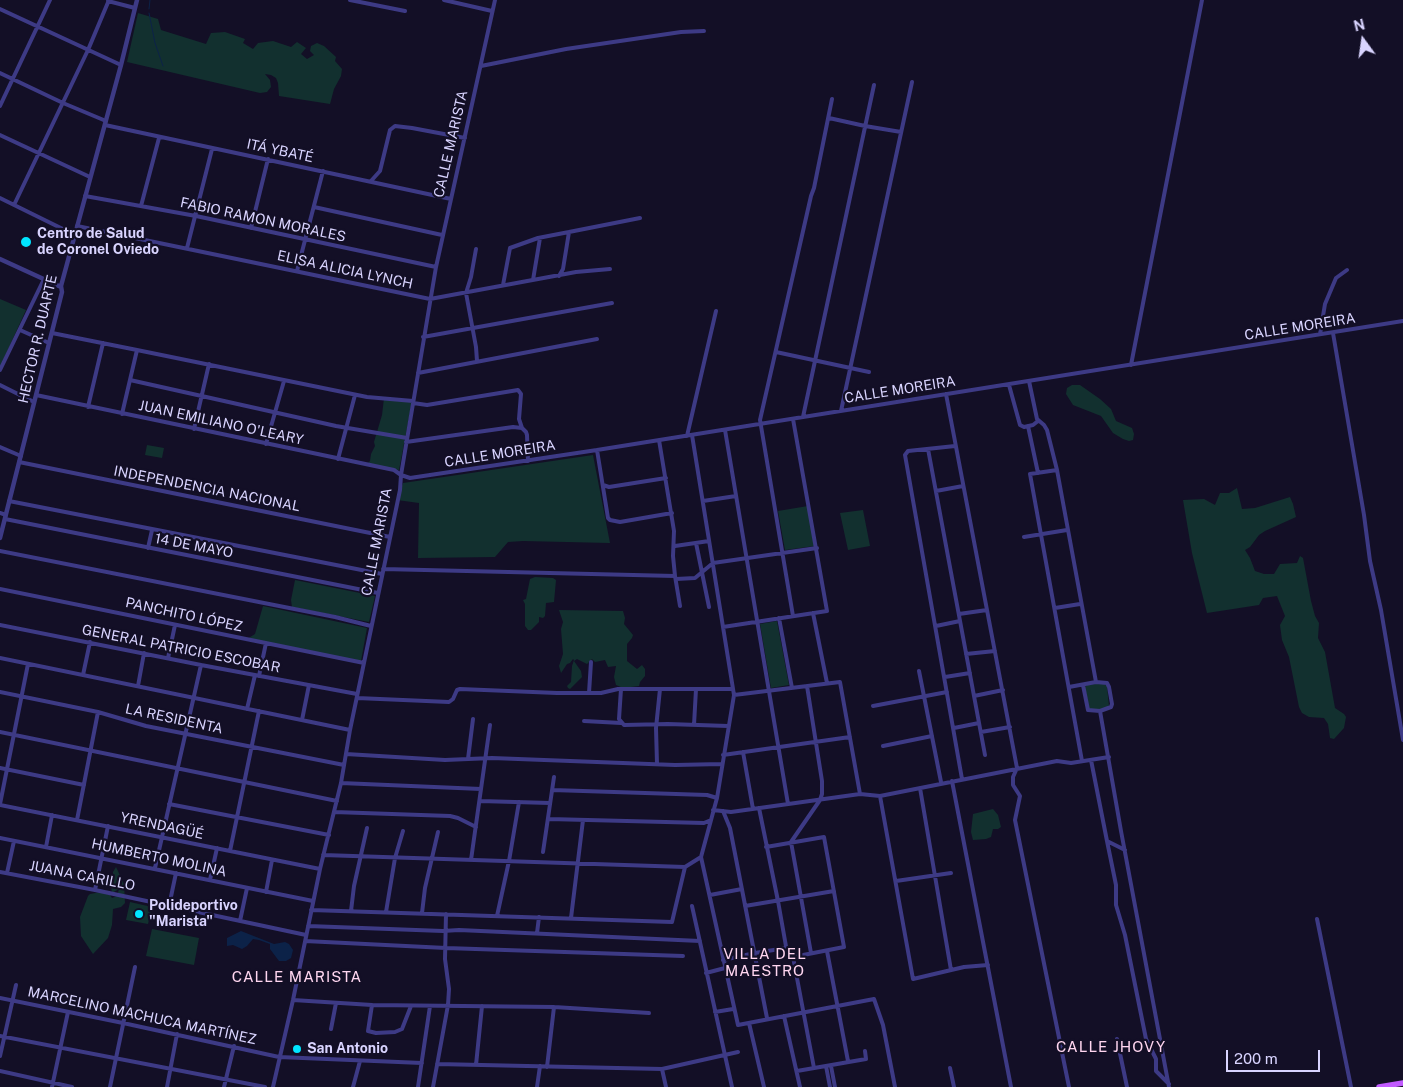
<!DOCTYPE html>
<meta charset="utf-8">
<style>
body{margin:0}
#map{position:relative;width:1403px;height:1087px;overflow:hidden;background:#130f26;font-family:"Public Sans",sans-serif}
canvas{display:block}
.north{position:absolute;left:1338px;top:15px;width:50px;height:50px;-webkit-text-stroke:4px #130f26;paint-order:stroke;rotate:346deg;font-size:14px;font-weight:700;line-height:20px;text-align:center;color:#d9d4ff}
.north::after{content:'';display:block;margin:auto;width:18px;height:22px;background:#d9d4ff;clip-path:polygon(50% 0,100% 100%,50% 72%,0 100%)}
.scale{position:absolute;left:1226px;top:1050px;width:94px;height:22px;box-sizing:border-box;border:2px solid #d9d4ff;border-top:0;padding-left:6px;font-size:15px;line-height:18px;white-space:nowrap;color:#d9d4ff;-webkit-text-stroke:4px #130f26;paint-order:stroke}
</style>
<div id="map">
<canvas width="1403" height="1087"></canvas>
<div class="north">N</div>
<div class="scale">200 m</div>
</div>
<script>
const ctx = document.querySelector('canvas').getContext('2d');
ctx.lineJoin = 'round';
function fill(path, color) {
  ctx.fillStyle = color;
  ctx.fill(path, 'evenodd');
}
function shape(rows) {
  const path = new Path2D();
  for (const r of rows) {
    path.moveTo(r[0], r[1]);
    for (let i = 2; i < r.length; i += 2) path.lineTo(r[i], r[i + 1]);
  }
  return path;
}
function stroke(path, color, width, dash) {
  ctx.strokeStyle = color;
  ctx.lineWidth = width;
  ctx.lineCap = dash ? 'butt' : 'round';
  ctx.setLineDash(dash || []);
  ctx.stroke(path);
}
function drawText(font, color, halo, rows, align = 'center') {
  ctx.font = font + ' "Public Sans",sans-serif';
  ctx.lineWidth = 4.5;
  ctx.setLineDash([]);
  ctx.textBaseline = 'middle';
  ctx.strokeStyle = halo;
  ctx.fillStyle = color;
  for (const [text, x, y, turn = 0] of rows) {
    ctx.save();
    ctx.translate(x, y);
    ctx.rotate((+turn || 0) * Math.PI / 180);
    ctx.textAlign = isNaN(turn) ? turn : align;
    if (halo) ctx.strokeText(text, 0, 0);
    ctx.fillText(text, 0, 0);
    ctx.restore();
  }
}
const green = shape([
 [138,13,158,19,161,30,206,44,211,33,225,32,245,39,243,43,253,49,258,43,273,41,291,47,297,42,306,48,301,54,307,59,314,55,310,51,311,46,317,43,324,46,336,57,335,61,342,69,341,76,334,89,330,104,279,96,278,83,276,78,271,75,265,74,270,80,271,87,267,92,260,93,127,62],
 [0,299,26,310,0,367],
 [1072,385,1080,385,1100,399,1111,409,1116,421,1132,428,1134,434,1133,440,1129,441,1123,439,1113,433,1101,416,1073,405,1066,394,1067,388],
 [384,398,412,402,399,470,367,464,370,461,371,454,375,446,374,442,382,415],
 [147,445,164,448,162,458,145,455],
 [593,455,610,543,523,541,508,542,495,557,418,558,419,503,397,500,403,483],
 [1237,488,1242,509,1255,508,1290,497,1293,504,1296,517,1265,531,1259,535,1250,547,1245,550,1250,558,1255,571,1264,574,1274,574,1280,564,1297,563,1300,556,1303,558,1311,601,1315,616,1319,623,1318,638,1325,652,1335,708,1344,714,1346,717,1344,728,1334,739,1330,738,1328,724,1324,718,1309,717,1302,713,1299,707,1289,657,1282,640,1280,625,1285,616,1277,596,1263,598,1259,605,1207,613,1192,553,1183,500,1204,499,1215,505,1220,493,1229,493],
 [808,506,815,546,785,550,778,511],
 [863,510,870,546,848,550,840,513],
 [535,577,553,578,556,580,554,602,546,603,545,616,543,618,539,617,539,622,531,630,528,630,525,626,525,604,523,600,526,599,530,579],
 [295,580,375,596,369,622,292,607,291,600],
 [263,606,367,628,361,661,247,639,255,634],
 [559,610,623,611,625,618,624,624,633,635,632,638,627,644,627,661,637,669,642,665,645,669,645,676,640,682,639,686,623,688,616,685,614,677,616,666,608,667,605,660,595,662,592,659,587,664,577,659,574,661,581,671,582,677,570,689,568,688,567,686,571,682,572,666,574,660,573,659,570,663,567,664,561,673,559,666,563,654,561,629,563,622],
 [777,621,789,685,771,688,760,624],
 [1103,683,1107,686,1109,706,1106,709,1089,709,1085,687,1087,685],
 [993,809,998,815,1001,827,998,829,993,829,991,837,986,839,973,840,971,832,973,814],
 [116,867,124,884,125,903,121,907,113,909,112,925,108,938,93,954,81,936,80,917,88,896,90,894,101,892,110,895,112,898,117,896,119,889,112,893,111,887,113,881,113,872],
 [130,902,152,907,148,924,126,920],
 [152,929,199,938,194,965,146,956]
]);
const water = shape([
 [241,931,274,944,285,942,289,944,293,950,291,958,286,961,279,961,270,949,270,944,259,940,253,939,247,946,242,949,233,945,227,946,227,938]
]);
const stream = shape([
 [149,9,150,0],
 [149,13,155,43,163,66]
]);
const minor = shape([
 [350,0,405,11],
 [444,0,492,11],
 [108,1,135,8],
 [0,9,121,65],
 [481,66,566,49,681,32,704,31],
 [0,73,63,103,106,121],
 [0,106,50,0],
 [829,118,865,126,901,132],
 [105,125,451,199],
 [0,135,90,177],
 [371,181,380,171,390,130,395,126,412,128,465,138],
 [85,196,196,216,436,267],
 [0,198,75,235],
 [14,205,88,50,109,0],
 [141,206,159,138],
 [314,207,442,235],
 [77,226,430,299,576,272,610,269],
 [251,228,268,159],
 [187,248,212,149],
 [476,249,471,277,466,293,476,347,477,361],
 [297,271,323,171],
 [559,276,563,269,569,232,640,218],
 [533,280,540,238],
 [503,285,510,248,538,238,569,232],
 [20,330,49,343],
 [52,333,137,350,122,414],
 [1333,333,1364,515,1370,561,1381,610,1403,740],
 [1320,334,1325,304,1336,278,1347,270],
 [423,337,612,303],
 [137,350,367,397,413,401],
 [776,352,869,372],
 [1131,365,1202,0],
 [0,370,44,279],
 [418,373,597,339],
 [130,380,336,426,407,438],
 [1029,381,1037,419,1044,425,1047,430,1057,470,1096,682],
 [0,385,34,402],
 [1009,385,1020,425,1024,427,1033,425,1038,421],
 [946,394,1017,768,1013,777,1013,785,1020,796,1015,820,1069,1087],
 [36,395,394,470,401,475,410,478,597,450,1403,321],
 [413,403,427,405,518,390,521,394,519,419,522,428],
 [88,407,103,343],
 [841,411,912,82],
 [803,417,874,85],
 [1028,426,1038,473],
 [194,429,209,364],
 [725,430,788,804],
 [692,435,734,695,717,798,701,857,738,1025,874,999,883,1025,895,1087],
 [687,436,716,311],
 [659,440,674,531,673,556,675,576],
 [406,442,513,427,522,428,526,432,527,435,528,461],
 [266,444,284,381],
 [955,446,908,451,905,455,962,779],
 [0,447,21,456],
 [928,449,985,755],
 [597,450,608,518,610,520,620,522,672,513],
 [338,459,355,395],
 [19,462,390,537],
 [1057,470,1030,474,1082,761],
 [603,485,609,487,666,478],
 [936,491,963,486],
 [9,501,382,574],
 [703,501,736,496],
 [0,513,6,515],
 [5,519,378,593],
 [1024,537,1067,530],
 [696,543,709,607],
 [675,546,709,541],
 [148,548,152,530],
 [0,551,335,617,371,626],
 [383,569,675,576,680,606],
 [676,579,695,578,713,563,817,548],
 [0,589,364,663],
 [1055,608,1080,604],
 [813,613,827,683],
 [959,614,987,610],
 [793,616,760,420,811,196,814,188,832,99],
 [779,618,792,688],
 [0,625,201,665,357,694],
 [936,626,960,621],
 [723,627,827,611,793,419],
 [966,654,995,651],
 [0,658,350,730],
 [168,658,175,625],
 [919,671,941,782],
 [83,675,90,642],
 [259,676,266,643],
 [945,677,970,673],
 [138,686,144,653],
 [807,686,822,781,822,794,820,800,791,842,811,953],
 [1069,687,1096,682,1107,683,1109,687,1112,704,1111,707,1100,711,1088,710,1083,685],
 [621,689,619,719,624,725,668,724,728,726],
 [0,692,98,712,146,726,344,765],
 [589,693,591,662],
 [734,695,840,682,860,794],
 [974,696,1003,690],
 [357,698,449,702,453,699,457,690,460,689,557,693,601,693,618,689,733,689],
 [873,706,947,692],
 [247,709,255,675],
 [1100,711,1121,831,1169,1087],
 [302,720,309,685],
 [584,721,621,723],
 [694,725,696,689],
 [954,728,979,723],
 [0,732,337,801],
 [981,732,1010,727],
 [883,746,932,736],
 [743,752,753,809],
 [346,754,445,760,492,758,675,765,722,764],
 [723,755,850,737],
 [468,759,473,719],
 [1091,760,1107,841,1125,850],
 [657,764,656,728,660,689],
 [0,768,84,785],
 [952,781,1011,1087],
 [341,783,481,789],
 [920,788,951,970],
 [552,790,707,795,717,798],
 [880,796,913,979,964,967,988,965],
 [480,801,550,803],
 [0,804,28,664],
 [169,804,329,835],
 [0,805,320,869],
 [759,808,778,901,787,952,793,957,814,1068],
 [713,810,731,812,860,794,880,796,1057,761,1071,763,1109,757],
 [723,811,730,828,767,1018],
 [334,812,450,816,458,818,476,827],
 [549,819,704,823,711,820],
 [77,820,98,712],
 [0,838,313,901],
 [1107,841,1116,885,1116,905,1125,935,1146,1039,1156,1059,1156,1071,1169,1084],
 [46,847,52,815],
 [766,847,824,837,844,947,793,957],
 [230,851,259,711],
 [543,852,554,777],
 [323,855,685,867,701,857],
 [471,860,490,725],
 [155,868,201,665],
 [0,872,95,890,306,935],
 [7,873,14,841],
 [210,880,217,848],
 [896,881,951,873],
 [95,890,108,826],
 [266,892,272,860],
 [710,895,742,889],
 [169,906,176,873],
 [692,906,732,1087],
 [745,906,834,891],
 [311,910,672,922,685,867],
 [351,911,354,886,367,828],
 [386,912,395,858,403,831],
 [422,913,425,888,438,832],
 [497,916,509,861,519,802],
 [571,918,583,820],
 [1317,919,1351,1087],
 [240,921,247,888],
 [308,926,443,931,459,930,700,941],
 [537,933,539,917],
 [305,941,446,948,683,956],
 [827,951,848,1061],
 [723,960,755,953,786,948],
 [706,973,725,968],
 [0,998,123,1023,279,1057,422,1063],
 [293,1000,372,1005,554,1007,649,1013],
 [372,1005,368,1031,376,1033,395,1032,402,1029,411,1006],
 [715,1012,733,1009],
 [784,1016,800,1087],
 [749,1023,764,1087],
 [331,1029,336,1003],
 [0,1036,265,1087],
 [1117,1039,1127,1087],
 [0,1056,16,985],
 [437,1064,662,1069,738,1052],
 [476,1065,482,1006],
 [826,1066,830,1087],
 [831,1066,835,1087],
 [547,1067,554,1007],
 [950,1068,954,1087],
 [662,1069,666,1087],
 [0,1071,72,1087],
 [797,1071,866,1059,865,1051],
 [52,1087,68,1012],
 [110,1087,135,967],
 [167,1087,177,1034],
 [224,1087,234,1046],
 [273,1087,293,1000,320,869,341,783,350,730,400,490,401,475,436,267,495,0],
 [353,1087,360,1061],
 [418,1087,430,1006],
 [433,1087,448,1005,449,989,445,959,446,914],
 [537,1087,540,1066]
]);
const tertiary = shape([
 [0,259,61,287],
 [0,538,62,292,61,286,121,65,137,0]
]);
const primary = shape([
 [1379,1087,1403,1083]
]);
const markers = [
 [26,242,6,"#00e5ff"],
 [139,914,5,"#00e5ff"],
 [297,1049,5,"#00e5ff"]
];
const streetNames = [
 ["CALLE MARISTA",451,144,-77],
 ["ITÁ YBATÉ",280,151,12],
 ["FABIO RAMON MORALES",263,220,12],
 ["ELISA ALICIA LYNCH",345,270,12],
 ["CALLE MOREIRA",1300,327,-9],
 ["HECTOR R. DUARTE",38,339,-77],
 ["CALLE MOREIRA",900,390,-9],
 ["JUAN EMILIANO O'LEARY",221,423,12],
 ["CALLE MOREIRA",500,454,-9],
 ["INDEPENDENCIA NACIONAL",207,489,11],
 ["CALLE MARISTA",377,542,-79],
 ["14 DE MAYO",194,546,11],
 ["PANCHITO LÓPEZ",184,615,12],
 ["GENERAL PATRICIO ESCOBAR",181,649,11],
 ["LA RESIDENTA",174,719,12],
 ["YRENDAGÜÉ",162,826,12],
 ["HUMBERTO MOLINA",159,858,12],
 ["JUANA CARILLO",82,876,11],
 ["MARCELINO MACHUCA MARTÍNEZ",142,1016,12]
];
const poiNames = [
 ["Centro de Salud",37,234],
 ["de Coronel Oviedo",37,250],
 ["Polideportivo",149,906],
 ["\"Marista\"",149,922],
 ["San Antonio",307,1049]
];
const neighbourhoodNames = [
 ["VILLA DEL",765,954],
 ["MAESTRO",765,971],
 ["CALLE MARISTA",297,977],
 ["CALLE JHOVY",1111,1047]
];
fill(green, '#12302f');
fill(water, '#0c2248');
stroke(stream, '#0c2248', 1);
stroke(minor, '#3d3a85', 4);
stroke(tertiary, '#3d3a85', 4.5);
stroke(primary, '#c25bff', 5.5);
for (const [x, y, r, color] of markers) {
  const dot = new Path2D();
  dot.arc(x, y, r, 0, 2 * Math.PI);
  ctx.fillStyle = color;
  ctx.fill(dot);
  stroke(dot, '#130f26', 2);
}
drawText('14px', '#d9d4ff', '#130f26', streetNames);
drawText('bold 14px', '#d9d4ff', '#130f26', poiNames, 'left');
ctx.letterSpacing = '1px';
drawText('15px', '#ffd6f0', '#130f26', neighbourhoodNames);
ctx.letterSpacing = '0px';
</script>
